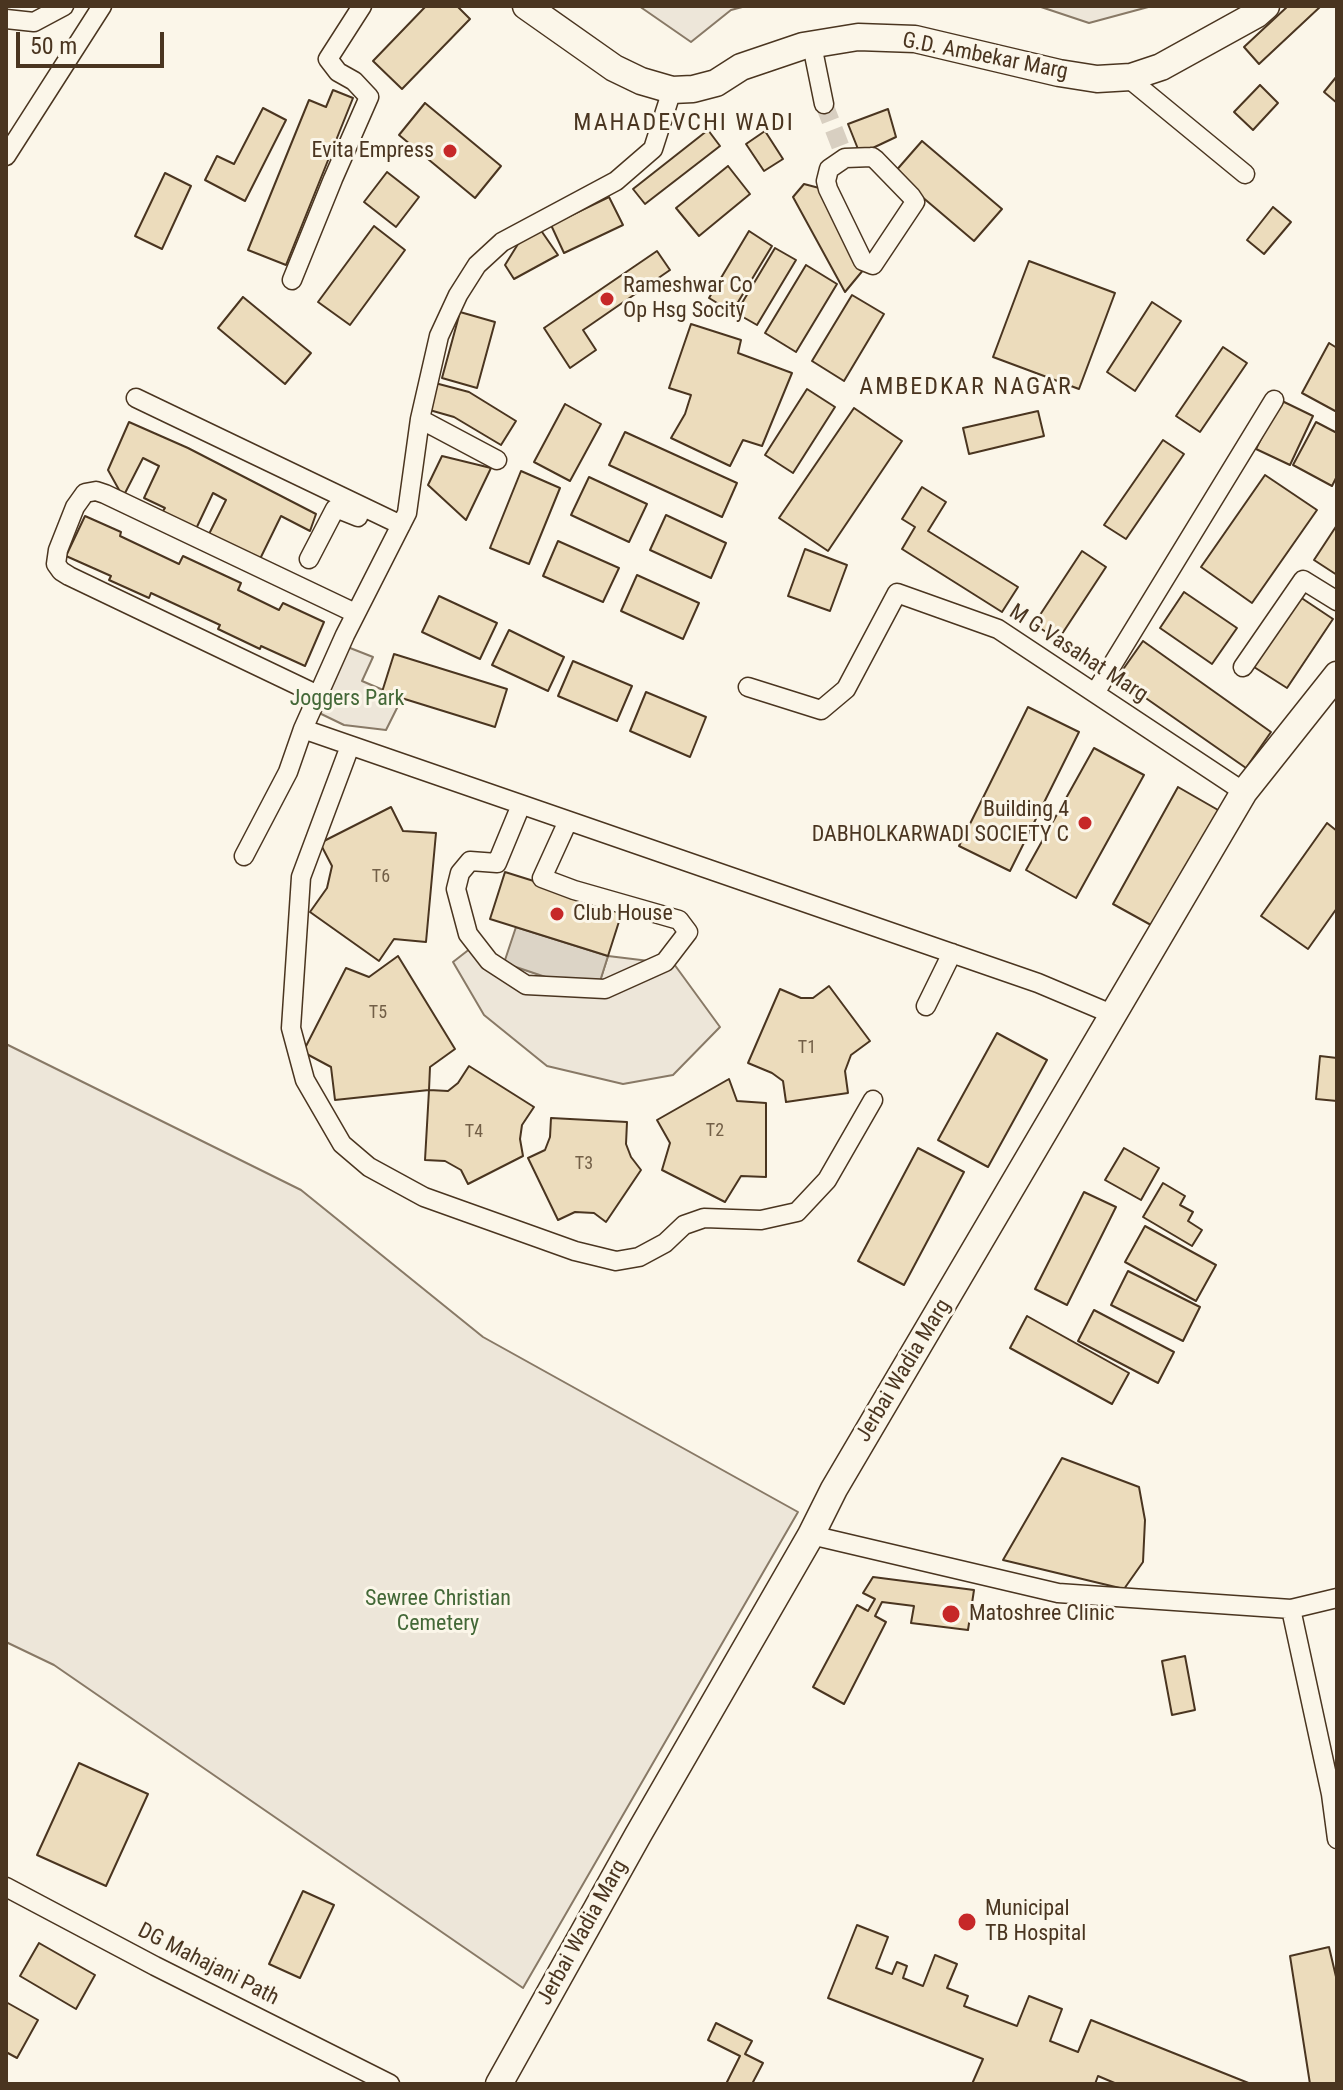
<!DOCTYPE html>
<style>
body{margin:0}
#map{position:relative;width:1343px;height:2090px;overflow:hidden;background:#fbf6e9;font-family:"Roboto Condensed",sans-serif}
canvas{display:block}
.frame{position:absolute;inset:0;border:8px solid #4a3520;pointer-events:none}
.scale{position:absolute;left:16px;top:32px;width:148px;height:36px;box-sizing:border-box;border:4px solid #4a3520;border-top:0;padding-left:10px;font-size:24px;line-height:28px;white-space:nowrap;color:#4a3520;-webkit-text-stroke:6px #fbf6e9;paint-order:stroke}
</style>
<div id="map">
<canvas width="1343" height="2090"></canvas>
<div class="frame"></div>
<div class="scale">50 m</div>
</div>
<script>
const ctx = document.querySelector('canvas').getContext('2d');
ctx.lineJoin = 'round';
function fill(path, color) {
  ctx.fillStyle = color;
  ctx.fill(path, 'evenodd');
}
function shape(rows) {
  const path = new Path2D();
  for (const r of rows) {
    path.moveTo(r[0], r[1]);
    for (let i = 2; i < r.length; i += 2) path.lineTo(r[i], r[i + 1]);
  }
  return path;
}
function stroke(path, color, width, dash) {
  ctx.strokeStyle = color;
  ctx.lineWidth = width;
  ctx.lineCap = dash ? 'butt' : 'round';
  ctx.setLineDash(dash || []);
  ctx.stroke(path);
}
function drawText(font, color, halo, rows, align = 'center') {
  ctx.font = font + ' "Roboto Condensed",sans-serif';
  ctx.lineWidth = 6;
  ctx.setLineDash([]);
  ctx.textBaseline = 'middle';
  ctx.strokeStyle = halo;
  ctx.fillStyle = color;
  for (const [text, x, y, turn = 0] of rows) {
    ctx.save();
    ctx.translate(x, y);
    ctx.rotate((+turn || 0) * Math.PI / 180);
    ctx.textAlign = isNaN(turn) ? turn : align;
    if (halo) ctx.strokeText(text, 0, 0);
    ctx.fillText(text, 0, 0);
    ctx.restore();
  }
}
const green = shape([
 [639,6,746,6,731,10,691,42,639,6],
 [1038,6,1152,6,1089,23,1038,6],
 [345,646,373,657,362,681,402,698,386,730,344,725,313,710,345,646],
 [480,941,504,963,596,993,608,956,674,964,720,1027,673,1075,623,1084,547,1066,484,1015,453,962,480,941],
 [6,1044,301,1190,483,1337,798,1512,523,1988,54,1665,6,1642,6,1044]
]);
const water = shape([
 [516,927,608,956,596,994,504,963,516,927]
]);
const building = shape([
 [426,6,457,6,470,19,402,89,373,61,426,6],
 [1288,6,1321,6,1259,64,1244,47,1288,6],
 [1337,76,1337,103,1324,92,1337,76],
 [1260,85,1278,103,1253,130,1234,112,1260,85],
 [333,90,353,98,286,265,248,250,309,100,326,107,333,90],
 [425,103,501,166,475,198,399,135,425,103],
 [263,108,286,120,245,201,205,180,217,156,234,164,263,108],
 [888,109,896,137,860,154,848,124,888,109],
 [708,130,720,146,645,204,633,189,708,130],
 [765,131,783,159,764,171,746,144,765,131],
 [922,141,1002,209,974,241,894,173,922,141],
 [728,166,750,194,699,236,676,208,728,166],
 [387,172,419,197,396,227,364,202,387,172],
 [165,173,191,186,162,249,135,236,165,173],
 [804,184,823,189,864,269,845,292,793,197,804,184],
 [609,197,623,225,564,253,551,225,609,197],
 [1273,207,1291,222,1264,254,1247,240,1273,207],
 [374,226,405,250,350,325,318,302,374,226],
 [540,229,558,255,514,279,505,265,518,244,540,229],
 [749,231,772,246,732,312,709,298,749,231],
 [775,248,796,260,757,325,736,313,775,248],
 [657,251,670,270,583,330,596,350,570,368,544,328,657,251],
 [1029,261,1115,293,1079,389,993,357,1029,261],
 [806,265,837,284,796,352,765,333,806,265],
 [852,295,884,314,844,381,812,361,852,295],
 [243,297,311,353,285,384,218,328,243,297],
 [1152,302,1181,321,1135,391,1107,372,1152,302],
 [460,312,495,322,477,388,442,378,460,312],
 [691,324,741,340,738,353,792,373,762,446,743,440,730,466,671,438,685,414,691,395,669,388,691,324],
 [1329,343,1337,348,1337,412,1302,393,1329,343],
 [1223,347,1247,363,1200,432,1176,416,1223,347],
 [435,383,469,392,516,421,501,445,454,417,426,409,435,383],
 [807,389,835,407,793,473,765,455,807,389],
 [1280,400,1313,416,1290,465,1256,449,1280,400],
 [565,404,601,424,570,481,534,462,565,404],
 [854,408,902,441,828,551,779,518,854,408],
 [1038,411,1044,436,969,454,963,428,1038,411],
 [129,422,188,448,316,514,310,531,281,516,260,559,209,534,226,500,213,493,195,531,161,514,165,508,144,498,159,466,143,458,123,497,108,470,129,422],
 [1316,422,1337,433,1337,476,1332,486,1293,465,1316,422],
 [625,432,737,483,722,517,609,465,625,432],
 [1163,440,1184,454,1126,539,1104,525,1163,440],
 [442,456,491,468,466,520,428,485,442,456],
 [521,471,560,488,529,564,490,548,521,471],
 [1265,475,1317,510,1252,603,1201,567,1265,475],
 [589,477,647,504,629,542,571,515,589,477],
 [922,487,946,502,928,531,1018,587,1002,612,902,549,915,527,902,519,922,487],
 [666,515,726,543,711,578,650,550,666,515],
 [85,516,121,532,120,536,179,564,183,556,241,583,238,590,279,610,283,603,324,622,305,666,261,646,260,649,218,629,220,625,151,593,149,598,109,580,111,576,66,556,85,516],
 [1337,525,1337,575,1314,560,1337,525],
 [558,541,619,568,603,602,543,576,558,541],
 [805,549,847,565,830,611,788,596,805,549],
 [1082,551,1106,567,1058,640,1034,624,1082,551],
 [637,575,699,603,683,639,621,611,637,575],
 [1184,592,1237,628,1212,664,1160,628,1184,592],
 [439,596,497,623,480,659,422,632,439,596],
 [1300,597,1333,619,1287,688,1254,667,1300,597],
 [509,630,564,657,548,691,492,665,509,630],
 [1143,641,1271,732,1246,768,1117,678,1143,641],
 [394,654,507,689,495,727,382,692,394,654],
 [573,661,632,686,617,721,558,696,573,661],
 [646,692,706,717,690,757,630,731,646,692],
 [1028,707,1079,732,1010,871,959,846,1028,707],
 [1094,748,1144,775,1076,898,1026,870,1094,748],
 [1178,787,1225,814,1160,930,1113,904,1178,787],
 [391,807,403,831,436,833,426,942,394,939,379,961,310,912,327,888,332,866,320,843,391,807],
 [1327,823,1337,831,1337,908,1308,949,1261,916,1327,823],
 [505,872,623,909,608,956,490,919,505,872],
 [398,956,455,1049,430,1067,429,1090,335,1100,331,1067,303,1052,346,968,369,977,398,956],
 [829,986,870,1041,851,1055,845,1071,848,1093,786,1102,783,1081,772,1073,748,1063,780,989,801,998,813,998,829,986],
 [997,1033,1047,1060,988,1167,938,1140,997,1033],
 [1320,1056,1337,1058,1337,1101,1316,1099,1320,1056],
 [469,1066,534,1107,522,1125,520,1139,523,1156,468,1184,461,1170,445,1161,425,1160,429,1090,448,1091,458,1083,469,1066],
 [729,1079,737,1101,766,1103,766,1177,741,1176,725,1202,662,1170,670,1143,657,1120,729,1079],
 [551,1118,627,1122,626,1144,631,1157,641,1170,606,1222,594,1213,575,1212,558,1220,528,1158,545,1150,550,1137,551,1118],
 [918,1148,964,1172,904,1285,858,1261,918,1148],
 [1124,1148,1159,1168,1141,1200,1105,1180,1124,1148],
 [1163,1183,1185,1196,1180,1205,1193,1212,1188,1221,1202,1230,1192,1246,1143,1217,1163,1183],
 [1084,1192,1116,1207,1067,1305,1035,1289,1084,1192],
 [1145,1226,1216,1265,1196,1301,1125,1262,1145,1226],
 [1128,1271,1200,1307,1183,1341,1111,1305,1128,1271],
 [1094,1310,1174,1352,1158,1383,1078,1341,1094,1310],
 [1027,1316,1129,1373,1112,1404,1010,1348,1027,1316],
 [1062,1458,1139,1487,1145,1520,1143,1562,1124,1589,1003,1560,1062,1458],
 [873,1577,974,1590,968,1630,911,1623,914,1606,882,1602,875,1616,886,1622,844,1704,813,1687,857,1605,868,1611,875,1599,863,1593,873,1577],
 [1185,1656,1195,1710,1172,1715,1162,1661,1185,1656],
 [79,1763,148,1794,106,1886,37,1855,79,1763],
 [303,1891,334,1905,300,1978,269,1964,303,1891],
 [857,1925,888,1937,876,1968,892,1974,897,1962,907,1966,903,1978,923,1986,935,1955,957,1964,947,1988,968,1996,964,2006,1017,2026,1029,1996,1062,2009,1050,2041,1078,2052,1091,2020,1251,2084,1117,2084,1098,2076,1095,2084,972,2084,983,2059,828,1998,857,1925],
 [39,1943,95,1975,76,2009,20,1976,39,1943],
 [1329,1947,1337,1981,1337,2084,1310,2084,1290,1956,1329,1947],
 [6,2002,38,2020,17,2058,6,2052,6,2002],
 [716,2023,752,2041,745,2054,763,2063,752,2084,726,2084,740,2056,708,2040,716,2023]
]);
const streetTunnel = shape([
 [824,104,845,158]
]);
const street = shape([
 [6,19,34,22,64,6],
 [812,45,824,104],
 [1127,77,1245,174],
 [6,156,102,6],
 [872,157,876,160,911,196,915,202,873,265,863,261,828,189,826,181,829,169,845,158,872,157],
 [292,280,333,179,369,97,354,81,338,72,328,59,362,6],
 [136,398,401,525],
 [420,419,497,460],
 [309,559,335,509,338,509,358,517],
 [1243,667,1303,580,1337,601],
 [748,687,821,710,846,689,897,593,998,629,1244,792],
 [1095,693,1274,400],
 [318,695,69,576,61,571,56,564,58,550,75,507,85,493,96,491,105,494,355,613],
 [303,729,1038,983,1114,1015],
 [350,746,301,877,291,1028,305,1080,342,1144,369,1167,424,1197,575,1251,616,1261,639,1257,665,1243,684,1225,704,1218,761,1220,797,1212,827,1180,873,1100],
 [521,805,497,863,470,861,460,873,456,889,468,934,489,961,526,985,605,989,665,962,688,932,679,920,574,890,542,878,568,821],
 [244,856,288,772,303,729,345,635,407,513,420,419,439,336,458,295,477,265,502,242,616,181,653,149,672,90],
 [926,1006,952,953],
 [811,1535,1058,1593,1291,1609,1337,1598],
 [1291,1609,1331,1794,1337,1839],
 [6,1887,155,1966,390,2084]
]);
const secondary = shape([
 [526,6,614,68,641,81,672,90,693,89,716,83,741,67,803,46,858,37,915,39,1059,73,1097,79,1131,77,1161,67,1257,14,1266,6],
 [499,2084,638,1835,811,1535,834,1489,1244,792,1337,675]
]);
const markers = [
 [450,151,8,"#c62828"],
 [607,299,8,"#c62828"],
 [1085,823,8,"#c62828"],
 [557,914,8,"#c62828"],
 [951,1614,10,"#c62828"],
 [967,1922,10,"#c62828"]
];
const numberNames = [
 ["T6",381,877],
 ["T5",378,1013],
 ["T1",807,1048],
 ["T2",715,1131],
 ["T4",474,1132],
 ["T3",584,1164]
];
const streetNames = [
 ["G.D. Ambekar Marg",985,57,11],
 ["M G Vasahat Marg",1078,654,33],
 ["Jerbai Wadia Marg",904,1371,-59],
 ["Jerbai Wadia Marg",583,1933,-61],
 ["DG Mahajani Path",208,1965,27]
];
const poiNames = [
 ["Evita Empress",434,151,"right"],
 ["Rameshwar Co",623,286],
 ["Op Hsg Socity",623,311],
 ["Building 4",1069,810,"right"],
 ["DABHOLKARWADI SOCIETY C",1069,835,"right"],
 ["Club House",573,914],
 ["Matoshree Clinic",969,1614],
 ["Municipal",985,1909],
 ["TB Hospital",985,1934]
];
const parkNames = [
 ["Joggers Park",347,699],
 ["Sewree Christian",438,1599],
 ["Cemetery",438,1624]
];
const neighbourhoodNames = [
 ["MAHADEVCHI WADI",684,124],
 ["AMBEDKAR NAGAR",966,388]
];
fill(green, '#ede6d9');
stroke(green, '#887966', 2);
fill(water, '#dcd4c6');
stroke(water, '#887966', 2);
fill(building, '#ecdcbc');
stroke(building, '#4a3520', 2);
stroke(streetTunnel, '#d8cfc1', 18, [18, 9]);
stroke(street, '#4a3520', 21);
stroke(secondary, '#4a3520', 29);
stroke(street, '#fbf6e9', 18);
stroke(secondary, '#fbf6e9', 26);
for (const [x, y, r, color] of markers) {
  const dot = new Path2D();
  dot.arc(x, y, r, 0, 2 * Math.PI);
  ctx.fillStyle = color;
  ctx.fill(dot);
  stroke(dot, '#fbf6e9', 3);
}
drawText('18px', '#725f47', null, numberNames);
drawText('22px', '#4a3520', '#fbf6e9', streetNames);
drawText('22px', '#4a3520', '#fbf6e9', poiNames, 'left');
drawText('22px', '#436837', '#fbf6e9', parkNames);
ctx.letterSpacing = '2px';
drawText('24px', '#4a3520', '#fbf6e9', neighbourhoodNames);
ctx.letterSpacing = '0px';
</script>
